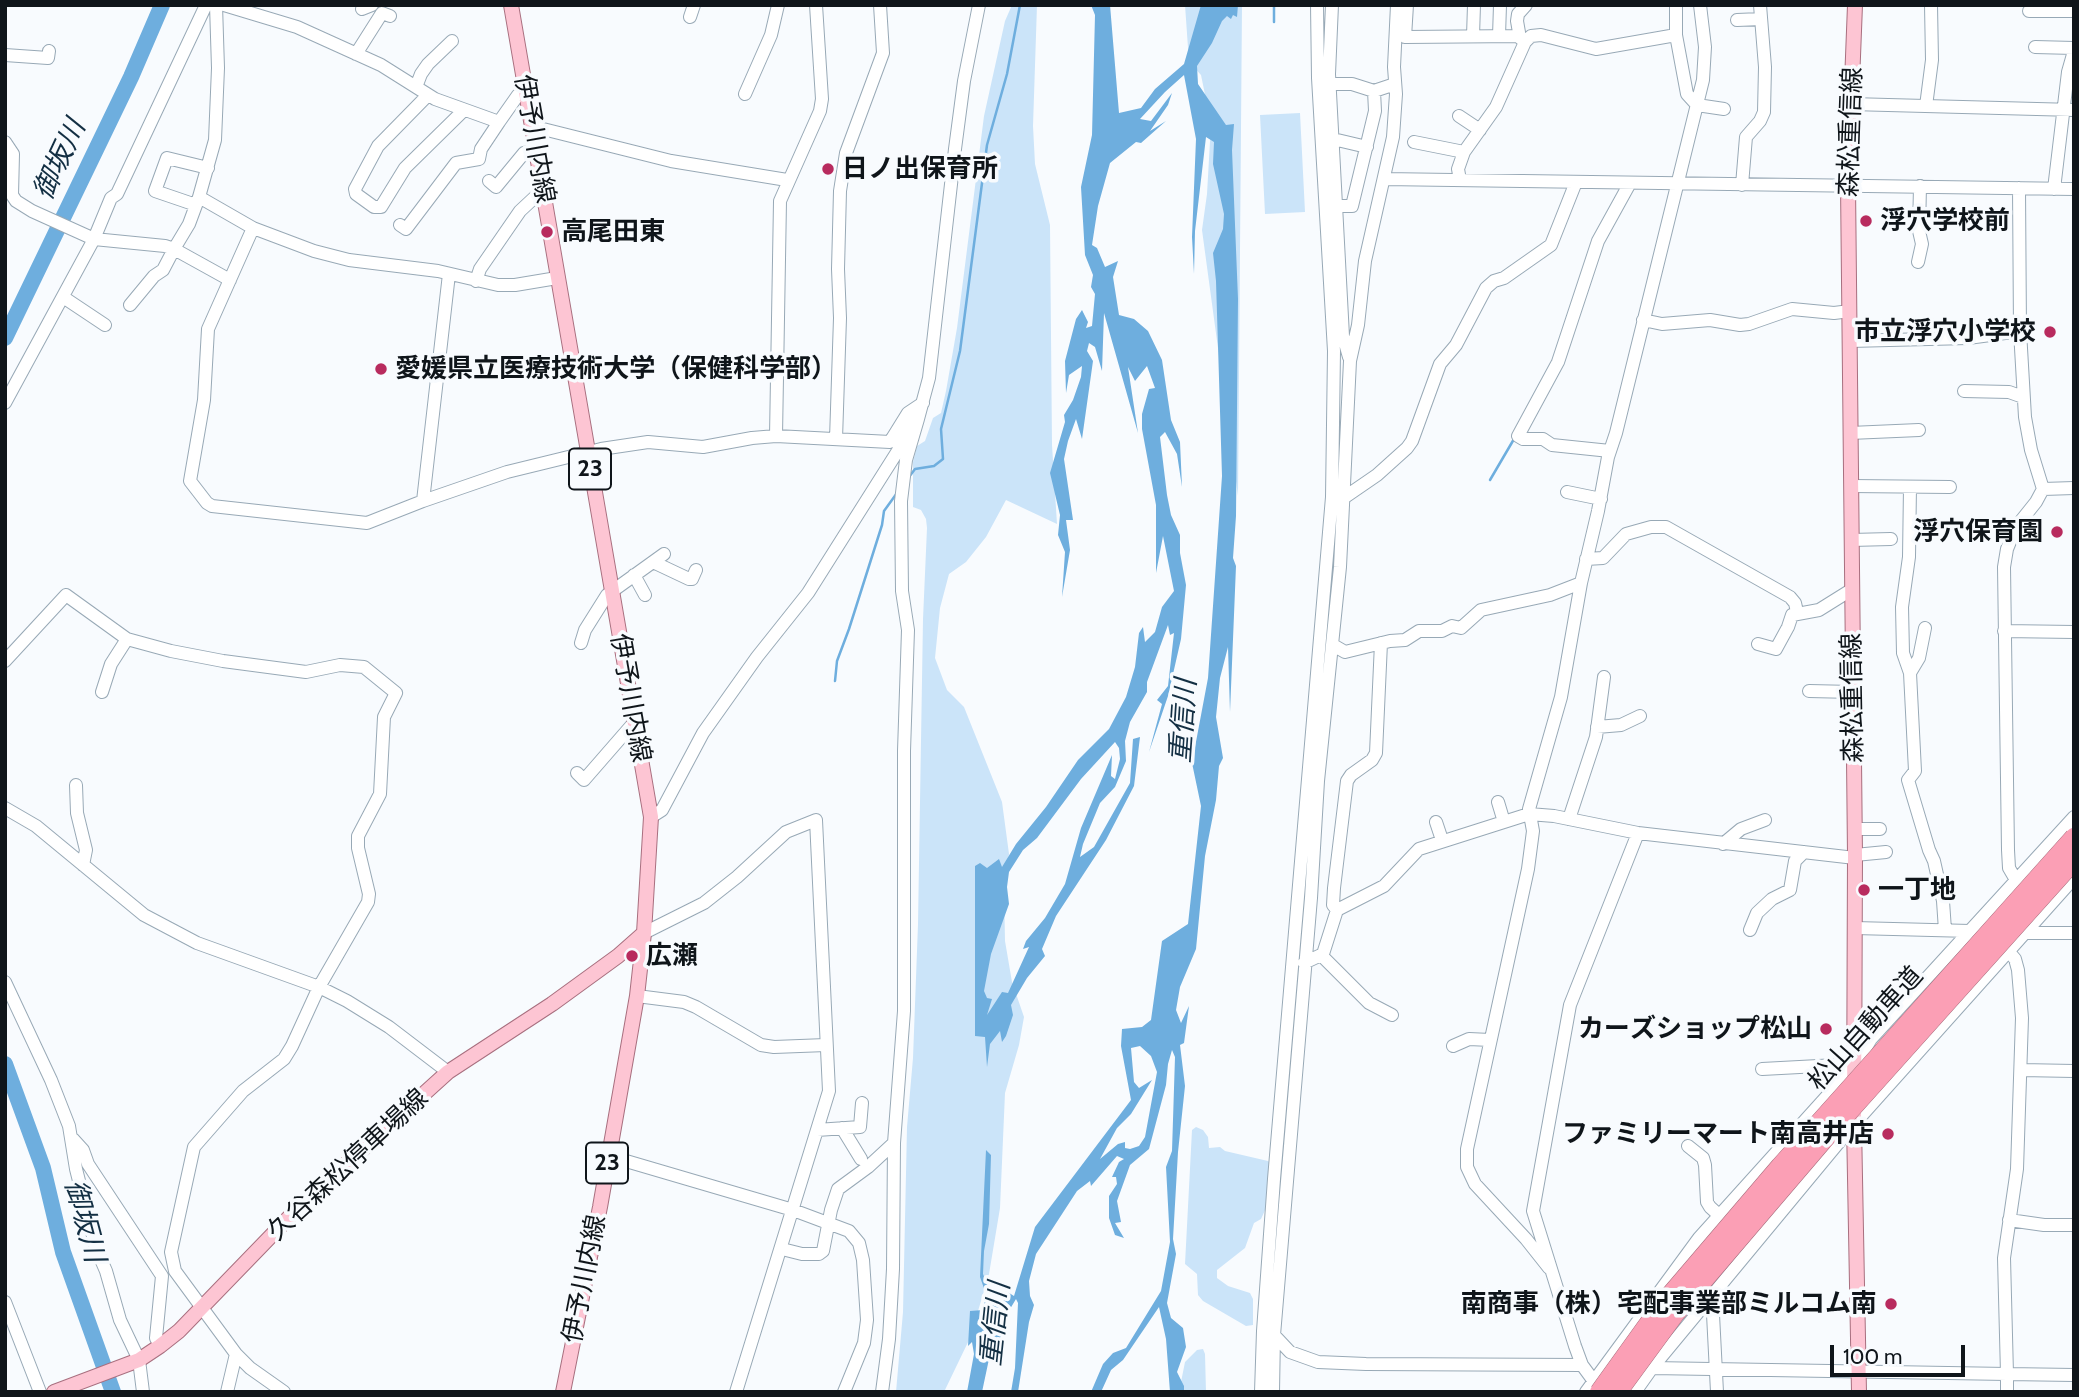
<!DOCTYPE html>
<meta charset="utf-8">
<style>
body{margin:0}
#map{position:relative;width:2079px;height:1397px;overflow:hidden;background:#f8fbfe;font-family:Cabin,sans-serif}
canvas{display:block}
.frame{position:absolute;inset:0;border:7px solid #0f151a;pointer-events:none}
.scale{position:absolute;left:1830px;top:1345px;width:135px;height:32px;box-sizing:border-box;border:4px solid #0f151a;border-top:0;padding-left:9px;font-size:21px;line-height:24px;white-space:nowrap;color:#0f151a;-webkit-text-stroke:5px #f8fbfe;paint-order:stroke}
</style>
<div id="map">
<canvas width="2079" height="1397"></canvas>
<div class="frame"></div>
<div class="scale">100 m</div>
</div>
<script>
const ctx = document.querySelector('canvas').getContext('2d');
ctx.lineJoin = 'round';
function fill(path, color) {
  ctx.fillStyle = color;
  ctx.fill(path, 'evenodd');
}
function shape(rows) {
  const path = new Path2D();
  for (const r of rows) {
    path.moveTo(r[0], r[1]);
    for (let i = 2; i < r.length; i += 2) path.lineTo(r[i], r[i + 1]);
  }
  return path;
}
function stroke(path, color, width, dash) {
  ctx.strokeStyle = color;
  ctx.lineWidth = width;
  ctx.lineCap = dash ? 'butt' : 'round';
  ctx.setLineDash(dash || []);
  ctx.stroke(path);
}
function drawText(font, color, halo, rows, align = 'center') {
  ctx.font = font + ' Cabin,"Noto Sans JP",sans-serif';
  ctx.lineWidth = 7;
  ctx.setLineDash([]);
  ctx.textBaseline = 'middle';
  ctx.strokeStyle = halo;
  ctx.fillStyle = color;
  for (const [text, x, y, turn = 0] of rows) {
    ctx.save();
    ctx.translate(x, y);
    ctx.rotate((+turn || 0) * Math.PI / 180);
    ctx.textAlign = isNaN(turn) ? turn : align;
    if (halo) ctx.strokeText(text, 0, 0);
    ctx.fillText(text, 0, 0);
    ctx.restore();
  }
}
const green = shape([
 [1012,5,1037,5,1033,126,1035,164,1050,225,1052,445,1057,524,1006,500,986,537,966,562,949,574,940,608,935,658,947,690,964,707,1002,802,1009,854,1004,889,1005,941,1012,982,1024,1017,1019,1045,1005,1093,1000,1208,989,1274,970,1338,944,1392,896,1392,903,1312,907,1127,913,1058,918,924,923,619,927,528,926,519,921,510,913,507,913,462,917,446,925,441,933,418,941,413,946,391,957,328,984,116,1005,21],
 [1185,5,1242,5,1238,496,1202,230,1207,194,1211,124,1201,75,1189,62],
 [1300,113,1305,212,1265,214,1260,115],
 [1196,1127,1203,1130,1208,1137,1209,1148,1220,1147,1225,1151,1268,1161,1271,1164,1266,1208,1261,1219,1254,1223,1245,1248,1217,1270,1217,1278,1228,1286,1250,1293,1253,1299,1253,1325,1246,1326,1203,1301,1198,1295,1197,1274,1185,1264,1192,1130],
 [1203,1349,1205,1354,1206,1392,1179,1392,1185,1362,1197,1350]
]);
const water = shape([
 [1091,5,1110,5,1119,113,1141,108,1155,89,1184,64,1201,5,1238,5,1237,17,1233,15,1231,19,1227,16,1222,21,1212,43,1197,66,1198,84,1226,125,1234,124,1232,150,1238,299,1236,516,1233,558,1236,566,1230,712,1228,647,1220,678,1216,717,1223,758,1219,766,1216,800,1205,856,1196,949,1180,987,1176,1010,1181,1023,1189,1006,1184,1043,1180,1045,1185,1086,1178,1152,1173,1239,1176,1254,1167,1303,1171,1318,1183,1328,1186,1347,1177,1372,1184,1386,1184,1392,1170,1392,1166,1339,1159,1307,1123,1360,1111,1370,1101,1392,1091,1392,1103,1364,1113,1353,1126,1348,1161,1291,1170,1242,1166,1167,1172,1151,1175,1057,1172,1050,1168,1064,1166,1085,1149,1149,1130,1165,1117,1201,1121,1222,1115,1223,1124,1238,1115,1235,1109,1218,1109,1196,1117,1184,1116,1177,1112,1177,1119,1162,1124,1159,1117,1156,1091,1186,1090,1181,1077,1191,1036,1254,1029,1281,1030,1296,1034,1305,1029,1322,1018,1392,1011,1392,1015,1368,1018,1303,1016,1299,1010,1309,1000,1341,989,1359,982,1392,967,1392,974,1354,972,1342,968,1346,970,1311,983,1310,986,1294,980,1277,986,1150,991,1155,989,1224,984,1251,983,1274,992,1296,997,1302,1006,1291,1014,1296,1035,1227,1131,1100,1121,1046,1122,1029,1142,1027,1151,1020,1162,941,1188,924,1201,806,1192,763,1208,678,1222,476,1216,281,1213,253,1223,229,1224,214,1213,164,1214,142,1206,137,1195,231,1194,274,1192,237,1196,139,1184,75,1165,92,1140,119,1151,121,1172,93,1168,105,1150,131,1166,121,1141,143,1136,142,1110,163,1098,206,1092,245,1097,248,1105,267,1118,261,1113,277,1119,315,1134,319,1148,331,1162,360,1171,420,1180,442,1182,487,1177,454,1165,432,1160,437,1167,495,1171,515,1180,535,1180,553,1186,585,1181,639,1168,696,1149,752,1162,704,1157,700,1168,686,1174,633,1170,635,1168,625,1147,682,1147,692,1130,722,1125,741,1126,761,1115,787,1100,803,1083,844,1080,857,1094,847,1130,783,1133,739,1140,737,1134,786,1106,840,1056,916,1042,949,1045,956,1027,978,1011,1005,1013,1015,1006,1036,1002,1042,1000,1031,990,1044,987,1067,985,1037,975,1036,975,866,980,863,987,868,999,859,1002,867,1016,844,1046,807,1078,760,1109,729,1126,697,1135,667,1139,633,1143,627,1145,642,1155,632,1162,607,1174,591,1163,536,1156,573,1156,505,1142,429,1142,414,1149,389,1155,388,1147,366,1135,381,1128,367,1138,433,1104,313,1102,371,1095,347,1089,343,1087,351,1093,361,1082,439,1076,419,1068,441,1064,459,1073,520,1066,520,1070,550,1062,597,1065,552,1058,535,1060,515,1050,473,1065,422,1064,415,1073,400,1081,377,1082,366,1069,375,1066,393,1065,361,1076,319,1082,310,1088,322,1086,328,1092,326,1095,294,1091,287,1093,275,1085,255,1081,187,1092,135,1095,15],
 [1115,742,1119,748,1120,759,1115,779,1111,776,1112,755,1081,828,1065,884,1045,918,1026,941,1023,949,1029,947,1008,993,1002,992,987,1015,992,999,987,998,984,991,991,954,1009,904,1007,887,1009,872,1023,850,1037,838,1081,779],
 [1140,1046,1151,1056,1157,1072,1145,1137,1139,1146,1130,1149,1125,1148,1125,1142,1118,1144,1100,1159,1117,1128,1131,1114,1152,1080,1139,1088,1134,1082,1131,1048]
]);
const stream = shape([
 [1274,22,1274,5],
 [909,477,915,469,934,466,943,459,941,429,960,351,987,145,1007,74,1020,5],
 [1490,480,1514,439],
 [835,681,837,661,849,629,882,525,884,511,897,493]
]);
const river = shape([
 [5,338,131,77,162,5],
 [5,1064,43,1168,63,1252,113,1392]
]);
const minor = shape([
 [224,5,297,27,381,65,435,99,499,122,518,95,526,94],
 [816,5,822,99,820,111,780,201,776,436,890,442,908,413,923,403],
 [1332,5,1329,74,1343,336,1349,357],
 [1407,5,1405,37,1520,36],
 [1676,5,1676,35,1687,94,1697,105,1724,109],
 [362,9,372,5],
 [2029,11,2074,11],
 [690,17,694,5],
 [1737,20,1761,19],
 [1473,36,1474,5],
 [1499,36,1500,5],
 [1525,42,1520,38,1517,21,1518,14,1526,5],
 [2035,47,2074,48],
 [356,54,382,13,390,16],
 [5,55,48,58,49,51],
 [1330,84,1352,84,1374,91],
 [416,87,421,74,428,64,452,41],
 [745,94,771,35,778,5],
 [428,95,378,146,355,189,356,194,374,207,381,207,405,168,463,111],
 [1851,104,2074,110],
 [1926,106,1932,60,1931,5],
 [1459,116,1480,130],
 [531,126,671,161,787,180],
 [1333,139,1367,147],
 [5,142,13,154,12,195,16,201,32,211,94,239,165,246,174,249,189,224,199,197,215,140,218,68,216,5],
 [1414,142,1464,152],
 [1384,179,2074,189],
 [1460,180,1458,169,1464,152,1496,107,1525,42,1531,36,1541,35,1596,49,1676,35],
 [489,181,496,187,524,153,535,151],
 [1742,185,1746,137,1760,121,1764,112,1765,67,1760,5],
 [2054,189,2068,72,2074,51],
 [199,197,253,228,314,251,349,260,438,271,498,285,515,285,557,278],
 [196,205,155,191,167,158,208,168],
 [1337,206,1352,206,1375,111,1374,91,1395,84],
 [400,225,406,229,456,163,479,159,481,149,499,122],
 [253,228,208,329,204,400,190,481,207,503,212,506,367,523,423,501,449,274],
 [1918,262,1922,244,1919,231,1920,186],
 [476,281,480,269,520,211,535,197,543,195],
 [63,297,105,325],
 [130,305,154,276,163,270,174,249,230,280],
 [1643,320,1662,324,1710,320,1740,325,1749,324,1792,309,1834,313,1850,311],
 [1850,341,1968,338,2020,331],
 [1964,391,2009,392,2023,397],
 [5,403,94,239,111,198,117,194,206,5],
 [1850,433,1919,430],
 [836,439,840,318,838,269,840,191,846,153,883,53,880,5],
 [1610,451,1552,445,1543,439,1523,439,1518,436,1558,362,1598,241,1630,183],
 [1851,486,1950,487],
 [1910,487,1909,557,1902,607,1903,653,1910,673,1915,771,1908,780,1929,850,1934,861,1943,901,1945,930],
 [2043,489,2074,488],
 [1567,492,1601,499],
 [1345,497,1377,475,1407,448,1412,441,1440,364,1456,345,1486,288,1494,281,1504,278,1551,245,1576,182],
 [423,501,507,472,601,449,648,442,703,447,752,438,776,436],
 [1851,540,1891,539],
 [1586,559,1603,558,1626,534,1651,527,1666,527,1790,597,1795,603,1797,612],
 [653,562,689,579,692,579,696,570],
 [634,575,645,595],
 [2004,631,2074,632],
 [581,643,585,630,607,595,664,554],
 [1758,644,1776,649,1788,627,1792,615,1819,610,1851,590],
 [1333,645,1345,652,1390,641,1405,640,1419,631,1442,631,1452,626,1461,628,1481,610,1550,595,1581,583],
 [5,661,66,595,127,639,171,651,223,661,306,672,340,665,364,667,396,693,384,717,380,794,358,836,358,848,369,894,368,902,319,987,292,1046,284,1059,243,1091,194,1147,171,1252,175,1271,236,1354,250,1368,284,1392],
 [1910,673,1919,658,1925,628],
 [1809,691,1853,692],
 [102,692,111,664,127,639],
 [1597,727,1621,725,1640,716],
 [577,773,584,780,631,726,636,725],
 [76,785,77,813,86,850,83,865],
 [1498,802,1504,822],
 [5,808,36,826,144,915,197,943,319,987,347,1001,389,1027,448,1072],
 [651,817,662,810,703,733,757,657,808,593,918,419,929,378,955,149,964,81,979,5],
 [1569,819,1596,737,1604,677],
 [1436,822,1442,840],
 [1854,829,1880,829],
 [1723,844,1741,829,1765,820],
 [1855,855,1886,852],
 [2016,880,2009,868,2008,850,2004,567,2007,549,2016,527,2036,502,2043,489,2031,450,2025,417,2020,331,2019,188],
 [1337,910,1333,905,1334,888,1347,781,1351,775,1372,760,1376,753,1381,643],
 [1855,928,1970,931],
 [1750,930,1757,913,1772,899,1790,890,1795,861,1804,852],
 [644,933,704,903,737,877,786,832,816,820,829,1091,736,1392],
 [2025,933,2074,933],
 [1321,955,1369,1003,1392,1015],
 [1304,963,1323,954,1337,910,1384,886,1419,849,1529,814,1554,816,1638,833,1855,858],
 [5,982,51,1080,69,1126,76,1169,96,1248,106,1271,120,1320,139,1360,143,1392],
 [637,996,684,1002,696,1007,761,1045,774,1047,826,1045],
 [1453,1046,1469,1039,1490,1040],
 [1762,1069,1856,1064],
 [2021,1070,2074,1071],
 [842,1128,861,1159],
 [817,1130,860,1127,862,1103],
 [73,1139,83,1150,88,1164,162,1276,156,1338,160,1346],
 [1688,1146,1703,1158,1705,1165,1707,1202,1710,1207,1720,1216],
 [609,1156,793,1210,849,1231,859,1243,863,1260,867,1320,864,1343,844,1392],
 [2009,1220,2044,1225,2074,1225],
 [782,1249,802,1254,819,1254,823,1251,831,1210,838,1189,868,1167,894,1143],
 [1549,1268,1526,1239,1475,1184,1467,1167,1467,1149,1528,869,1533,831,1529,809,1561,697,1581,583,1598,511,1608,457,1616,433,1703,80,1705,47,1700,5],
 [1712,1295,1717,1392],
 [5,1302,40,1392],
 [1274,1335,1290,1352,1318,1362,1366,1364,1582,1365],
 [1652,1368,2007,1374,2004,1258,2017,1169,2022,1018,2018,970,2015,959,2009,952],
 [1594,1386,1593,1380,1582,1365,1575,1346,1533,1211,1570,1005,1638,833],
 [227,1392,236,1354],
 [882,1392,889,1339,893,1269,894,1143,904,1011,904,751,908,630,902,591,901,501,906,460,918,419],
 [1261,1392,1263,1331,1274,1179,1332,497,1334,351,1318,78,1317,5],
 [1273,1392,1274,1335,1311,898,1318,781,1340,567,1350,361,1358,325,1365,261,1393,137,1396,94,1394,67,1397,5],
 [1586,1392,1699,1238,1856,1064,1871,1039,2074,817],
 [1635,1392,1652,1368,1854,1124,2074,878],
 [2007,1392,2007,1374,2074,1375]
]);
const major = shape([
 [511,5,651,817,644,933,637,996,600,1207,563,1392],
 [1855,5,1848,185,1855,855,1854,1124,1859,1392],
 [54,1392,139,1360,160,1346,179,1331,301,1205,448,1072,552,1004,618,956,644,933]
]);
const highwayBridge = shape([
 [1599,1392,1663,1303,1780,1166,2074,837],
 [1618,1392,1676,1313,1823,1141,2074,861]
]);
const markers = [
 [828,169,7,"#b82b5e"],
 [1866,221,7,"#b82b5e"],
 [547,232,7,"#b82b5e"],
 [2050,332,7,"#b82b5e"],
 [381,369,7,"#b82b5e"],
 [2057,532,7,"#b82b5e"],
 [1864,890,7,"#b82b5e"],
 [632,956,7,"#b82b5e"],
 [1826,1029,7,"#b82b5e"],
 [1888,1134,7,"#b82b5e"],
 [1891,1304,7,"#b82b5e"]
];
const shields = [
 [590,469,42],
 [607,1163,42]
];
const shieldNames = [
 ["23",590,469],
 ["23",607,1163]
];
const streetNames = [
 ["森松重信線",1851,132,-88],
 ["伊予川内線",534,139,80],
 ["伊予川内線",630,698,80],
 ["森松重信線",1853,698,-91],
 ["松山自動車道",1866,1029,-48],
 ["久谷森松停車場線",348,1165,-43],
 ["伊予川内線",585,1279,-79]
];
const poiNames = [
 ["日ノ出保育所",842,169],
 ["浮穴学校前",1880,221],
 ["高尾田東",561,232],
 ["市立浮穴小学校",2036,332,"right"],
 ["愛媛県立医療技術大学（保健科学部）",395,369],
 ["浮穴保育園",2043,532,"right"],
 ["一丁地",1878,890],
 ["広瀬",646,956],
 ["カーズショップ松山",1812,1029,"right"],
 ["ファミリーマート南高井店",1874,1134,"right"],
 ["南商事（株）宅配事業部ミルコム南",1877,1304,"right"]
];
const waterNames = [
 ["御坂川",60,160,-65],
 ["重信川",1184,721,-86],
 ["御坂川",84,1221,75],
 ["重信川",996,1324,-84]
];
fill(green, '#cbe4f9');
fill(water, '#6eaede');
stroke(stream, '#6eaede', 2.5);
stroke(river, '#6eaede', 16);
stroke(minor, '#98a9b6', 14);
stroke(major, '#a86f7f', 16);
stroke(minor, '#fff', 12);
stroke(major, '#fdc5d3', 14);
stroke(highwayBridge, '#a86f7f', 19, []);
stroke(highwayBridge, '#fb9fb5', 18);
for (const [x, y, r, color] of markers) {
  const dot = new Path2D();
  dot.arc(x, y, r, 0, 2 * Math.PI);
  ctx.fillStyle = color;
  ctx.fill(dot);
  stroke(dot, '#f8fbfe', 2.5);
}
for (const [x, y, w] of shields) {
  const box = new Path2D();
  box.roundRect(x - w / 2, y - 20.5, w, 41, 5);
  ctx.fillStyle = '#f8fbfe';
  ctx.fill(box);
  stroke(box, '#0f151a', 2);
}
drawText('bold 24px', '#0f151a', null, shieldNames);
drawText('26px', '#0f151a', '#f8fbfe', streetNames);
drawText('bold 26px', '#0f151a', '#f8fbfe', poiNames, 'left');
drawText('italic 28px', '#132f43', '#f8fbfe', waterNames);
</script>
